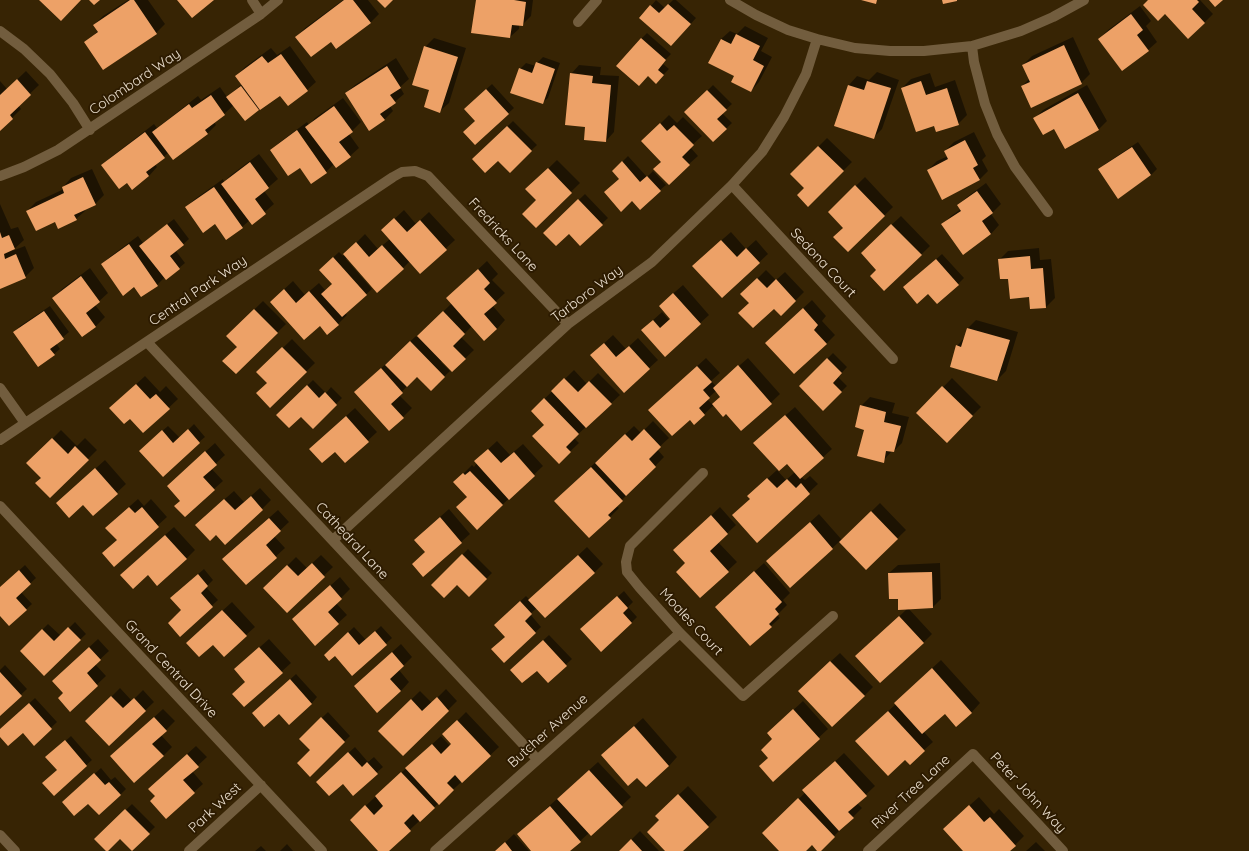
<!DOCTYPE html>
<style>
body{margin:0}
canvas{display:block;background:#372404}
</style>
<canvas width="1249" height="851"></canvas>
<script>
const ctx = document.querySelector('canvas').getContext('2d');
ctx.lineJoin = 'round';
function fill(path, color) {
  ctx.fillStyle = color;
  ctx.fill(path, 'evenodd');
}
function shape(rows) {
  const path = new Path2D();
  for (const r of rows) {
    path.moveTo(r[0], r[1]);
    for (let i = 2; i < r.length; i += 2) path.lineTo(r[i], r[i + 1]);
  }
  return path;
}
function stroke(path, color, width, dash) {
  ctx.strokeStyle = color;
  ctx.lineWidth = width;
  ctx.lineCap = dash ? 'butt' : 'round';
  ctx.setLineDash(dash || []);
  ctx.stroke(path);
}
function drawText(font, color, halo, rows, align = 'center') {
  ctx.font = font + ' Quicksand,sans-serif';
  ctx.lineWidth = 4;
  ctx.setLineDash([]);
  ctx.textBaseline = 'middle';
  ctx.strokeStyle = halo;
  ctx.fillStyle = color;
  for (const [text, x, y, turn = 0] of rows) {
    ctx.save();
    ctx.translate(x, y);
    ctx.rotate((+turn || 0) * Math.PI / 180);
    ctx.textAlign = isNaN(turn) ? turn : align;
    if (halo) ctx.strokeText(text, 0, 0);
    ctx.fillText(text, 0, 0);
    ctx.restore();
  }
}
const shadow = shape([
 [128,0,148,0,165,24,156,33,86,42,98,31,94,25,103,16],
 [343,0,368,0,379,14,370,23,331,41,296,37,305,28],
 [477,0,533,0,531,16,522,25,519,25,519,29,510,37],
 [656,0,665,8,673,0,676,0,696,18,677,39,651,6],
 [1148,0,1200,0,1213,14,1204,23,1165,13],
 [1140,6,1151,21,1146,26,1157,42,1148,50,1099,39,1108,30],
 [745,26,768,38,761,51,772,57,759,82,751,91,735,75,721,39,730,31,737,34],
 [647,33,671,54,662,63,669,69,656,82,641,39],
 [1073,37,1090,74,1081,83,1022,86,1029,79,1023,65,1032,56],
 [434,38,466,48,449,103,440,111,431,89,425,47],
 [290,46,316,82,307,90,280,95,258,110,234,105,224,114,214,122,216,125,207,134,168,153,155,164,157,167,149,176,127,182,102,165,111,157,154,124,157,128,198,96,201,100,220,87,227,97,242,84,236,76,245,67,271,48,277,55],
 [543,57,560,63,548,98,542,103,520,69,526,63,536,66,537,63],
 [396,58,409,79,400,87,404,94,390,106,393,111,384,120,346,93,355,85],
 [579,65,601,67,600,75,619,76,614,132,606,141,586,126,571,74],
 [26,71,39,85,18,105,21,109,0,130,0,81,7,89],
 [877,72,899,80,882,129,873,138,849,85,857,76,869,80],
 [930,73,935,87,955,80,967,115,958,124,935,124,902,88,911,79],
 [492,84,514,108,475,144,476,121,471,103],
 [713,85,732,104,722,113,732,123,713,141,686,112],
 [1087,85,1107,121,1099,129,1054,127,1035,118,1043,110],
 [343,98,361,122,349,134,359,148,350,156,334,164,326,172,311,183,300,166,271,150,280,142,307,122,309,125,315,118],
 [669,115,677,123,683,117,702,136,690,147,698,156,689,164,662,161,643,141],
 [513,121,537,145,510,171,498,159,474,159],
 [974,132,986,156,982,160,988,171,979,180,928,170,937,161,948,156,945,151,954,142],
 [827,138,852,162,808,206,805,188,791,174],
 [1138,142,1157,169,1151,175,1119,197,1100,170,1105,164],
 [259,154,278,179,264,191,274,204,252,223,250,220,242,227,215,223,186,207,195,199,223,179,224,182,231,175],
 [628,156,647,177,653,171,666,185,660,190,632,200,620,179,613,171],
 [557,160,580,183,536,226,537,200,527,189],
 [92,169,104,195,95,204,84,209,85,211,76,219,55,221,27,211,36,202,64,189,63,187,71,178],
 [865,177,893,207,848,251,844,228,829,212],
 [986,183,1001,204,991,214,999,225,991,234,943,224,951,216,961,209,958,205,967,197],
 [585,194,608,218,580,245,569,233,544,233],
 [0,204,11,229,18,227,24,240,12,251,25,246,34,268,25,277,0,288],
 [404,210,416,224,429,212,455,240,420,272,410,261,403,268,347,258,346,259,372,289,345,313,347,315,338,324,320,325,280,293,293,281,305,295,319,283,326,291,333,284,326,264,339,252,343,256,365,234,378,249,390,239,391,222],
 [901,216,930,246,885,290,871,244],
 [174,219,189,239,176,251,185,263,179,268,165,277,157,285,141,296,135,286,102,264,111,256,138,236,143,243],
 [731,232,746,249,756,240,768,254,722,297,702,257],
 [1039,248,1040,260,1051,259,1055,298,1046,307,1031,308,1030,296,1009,278,999,260,1008,251],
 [942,254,964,278,958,284,929,292,910,282],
 [487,261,498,274,492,280,505,293,492,305,505,320,497,329,472,326,461,337,474,350,452,371,442,361,441,362,450,371,431,389,417,375,399,395,412,408,403,417,364,384,416,336,417,337,452,303,456,290],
 [90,268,108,293,95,305,105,317,96,326,82,336,53,298,62,289],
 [766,270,776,280,785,272,804,292,781,315,774,307,750,303,742,294],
 [683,285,709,315,665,355,642,330,662,312,669,320,671,318,669,297],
 [812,300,826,316,822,321,835,335,826,344,775,334],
 [263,301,286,324,236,373,238,346,227,336],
 [50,306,69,332,56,343,60,349,54,354,15,332,20,326],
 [976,320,1018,332,1006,371,997,380,957,346,964,338,968,328],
 [613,335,626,349,638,338,658,360,624,391,600,347],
 [292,339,315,363,271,406,268,383,258,372],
 [833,353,847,367,838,377,847,386,823,410,800,386],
 [706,358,720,373,711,381,716,386,748,358,780,394,742,430,726,413,714,405,695,423,690,419,658,402],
 [716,391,721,397,713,405,707,399],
 [574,370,587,384,598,373,620,395,574,438,579,443,559,462,545,424,532,411],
 [145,376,160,392,166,386,178,399,143,432,119,400],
 [952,378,981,407,947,441,918,413],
 [313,380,326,393,331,387,342,398,313,427,301,415,277,415],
 [870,397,895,403,892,413,909,417,902,443,894,451,892,451,883,461,865,429,861,406],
 [795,407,832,449,801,477,805,480,810,476,818,484,757,541,751,499,757,488,777,470,786,480,795,472,764,434],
 [355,408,377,432,345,462,335,450,319,440],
 [653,421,669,438,657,449,664,457,616,506,619,508,610,517,564,492,634,426,641,433],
 [194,424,205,437,199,442,146,445,168,426,180,438],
 [61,430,77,446,85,438,97,450,50,497,42,478,28,463],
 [497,441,510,455,523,444,543,466,477,529,463,474,472,465,474,467,484,453],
 [215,443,225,455,211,468,223,481,214,489,181,500,177,477],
 [105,460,126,484,93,515,83,504,66,495],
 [260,488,271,500,262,509,205,516,234,491,244,502],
 [138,499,144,506,151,499,167,517,114,565,117,540,115,519],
 [880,503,906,530,866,569,839,542,790,586,767,561,819,514,842,540],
 [720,507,736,525,718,542,737,562,700,597,686,563,683,542],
 [449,509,470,534,423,576,426,552,424,531],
 [278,510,289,522,274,536,285,548,246,584,232,550],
 [174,527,195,550,186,559,148,574,130,566],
 [587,547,603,564,594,573,537,608,530,614,541,627,504,662,506,636,501,619,526,596,530,600],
 [468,549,492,573,469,596,457,584,433,585],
 [321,555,333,567,287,611,265,588,296,557,307,568],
 [764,563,790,593,783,600,787,605,777,615,780,618,771,626,725,598],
 [940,563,941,599,933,607,899,598,889,573,898,565],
 [25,565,36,578,21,592,32,604,9,625,0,615,0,588],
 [204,569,213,580,206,587,218,600,180,635,182,610,177,592],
 [340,577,350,589,336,603,347,615,338,623,302,611],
 [624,591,633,602,628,607,637,617,631,623,587,624],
 [232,602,255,627,246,635,224,656,213,644,187,643],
 [908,608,932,634,923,643,866,648],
 [75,622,86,634,44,674,21,651,48,624,61,636],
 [381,626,392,638,352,675,331,649,354,627,366,640],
 [549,635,572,659,548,681,537,669,517,664],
 [98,639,109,651,95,664,106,676,70,710,64,693,62,672],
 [269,639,291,663,244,706,246,681,244,661],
 [401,644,412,657,399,670,409,682,401,691,364,677],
 [840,653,873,687,864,696,808,682],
 [941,660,980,703,972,712,956,726,945,713,924,732,933,742,924,750,865,732,896,704,904,694],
 [5,665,27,689,0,714,0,670],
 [296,674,317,697,312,703,289,724,279,713,259,708],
 [120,688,132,701,143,690,154,702,109,745,87,721],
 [446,689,457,701,403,755,388,722,420,691,432,703],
 [35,698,57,722,34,744,23,732,0,736,0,730],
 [803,701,828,729,773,780,769,758,777,725],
 [163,709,175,721,161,735,172,747,163,756,120,748],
 [328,712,350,736,310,775,311,750,300,739],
 [466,712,499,747,387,851,380,851,360,811,441,736,450,746,452,744,452,726],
 [643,718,677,757,669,766,637,777,611,746],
 [71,736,92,760,54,794,58,770,53,752],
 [196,746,207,757,192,771,203,784,194,792,156,796,158,780],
 [355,747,368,762,374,757,383,767,353,794,343,783,323,776],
 [844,753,875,786,857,803,862,808,819,851,812,844,805,851,781,851,772,824,806,792,813,782],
 [598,762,631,797,591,835,589,833,569,851,532,851,518,834],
 [101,768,111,780,115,777,126,789,120,795,88,802,69,797],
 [688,786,717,817,682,851,666,851,660,820,665,808],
 [979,797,994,814,999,809,1024,836,1009,851,965,851,953,820],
 [132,804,155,827,132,849,120,837,96,839],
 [640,831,659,851,620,851],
 [514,834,529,851,496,851],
 [1036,842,1045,851,1026,851],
 [287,844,293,851,280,851],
 [261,846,266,851,255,851]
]);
const building = shape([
 [39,0,81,0,61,21],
 [89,0,100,0,94,5],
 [130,0,134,0,157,34,103,70,84,42,98,32,93,25],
 [177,0,214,0,192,18],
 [344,0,353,0,371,23,336,49,331,42,311,57,295,37],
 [377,0,393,0,385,8],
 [476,0,514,0,526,2,523,26,512,25,510,38,471,33],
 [861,0,877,0,876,4],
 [942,0,957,0,957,1,943,4],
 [1148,0,1197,0,1199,2,1192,9,1205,23,1188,39,1165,14,1158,21,1143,5],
 [1209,0,1223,0,1215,7],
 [668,4,691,24,671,46,639,18,650,5,659,13],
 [1131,14,1143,30,1137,35,1149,51,1122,71,1098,39],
 [736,34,760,46,753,60,764,66,751,92,731,82,734,76,708,63,721,39,731,44],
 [641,38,666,60,658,70,664,75,656,84,648,76,639,86,616,66],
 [1064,45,1082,84,1031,108,1021,86,1030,82,1022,65],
 [424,46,458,57,440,113,424,107,429,90,412,85],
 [281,54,308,91,288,106,280,96,260,110,235,76,262,56,268,63],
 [536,62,555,69,543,104,510,93,519,68,532,73],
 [387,66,401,88,390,95,396,103,380,114,385,120,369,131,345,93],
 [570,73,593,76,592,83,611,85,606,142,584,140,585,127,565,125],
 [17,79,31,95,10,115,13,119,0,131,0,95],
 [867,81,891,88,874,139,834,126,848,85,864,90],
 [921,81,926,95,947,88,959,125,936,132,934,126,916,132,901,88],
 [241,86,259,110,245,121,226,97],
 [486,89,509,114,475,145,463,132,475,121,464,109],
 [707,90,727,110,717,119,727,129,713,142,684,112],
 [1078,93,1099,130,1065,149,1054,129,1043,135,1033,118],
 [211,95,225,115,205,130,208,134,173,160,152,132,189,104,192,108],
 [334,106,353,132,339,142,351,157,336,168,305,127],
 [660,123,667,131,674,125,694,145,682,157,690,165,669,185,653,169,661,162,641,141],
 [507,126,532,151,510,173,498,161,485,173,472,159],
 [297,130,327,173,311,184,300,168,288,176,270,150],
 [145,132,165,158,146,172,149,176,132,190,127,183,119,189,101,165],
 [965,140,978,165,973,168,980,180,942,200,927,170,948,159,944,151],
 [818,146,844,171,808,207,797,195,804,188,790,174],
 [1132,147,1151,175,1118,199,1098,169],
 [622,161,640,182,647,176,661,191,640,210,632,201,621,212,604,192,619,179,612,171],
 [250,162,269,188,255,199,266,214,252,225,221,184],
 [548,168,572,193,536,228,522,214,536,200,525,189],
 [83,177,96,205,74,215,77,220,58,229,55,222,36,231,26,211,64,193,62,187],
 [855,185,885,216,848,252,833,237,843,228,828,212],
 [214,187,243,228,226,240,215,224,203,233,185,207],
 [977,191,993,213,982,221,991,234,963,255,941,224,961,211,957,205],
 [578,199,603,225,580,246,569,234,556,246,543,233],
 [394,218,407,232,420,220,447,250,420,274,381,230],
 [167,224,184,245,170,256,180,269,166,280,139,246],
 [891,224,922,255,884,291,870,276,876,270,861,253],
 [0,232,2,238,9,235,15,249,4,254,5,259,16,254,26,278,0,289],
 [721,240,737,257,746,248,760,263,722,298,692,266],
 [356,242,369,257,382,245,404,269,377,293,343,254],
 [129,244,158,286,141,297,134,287,123,296,101,264],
 [1030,256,1031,269,1043,268,1046,308,1030,309,1029,297,1010,299,1008,279,1000,279,998,259],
 [333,257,367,295,342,317,321,294,332,284,319,270],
 [936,259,959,285,937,304,928,294,917,304,903,287],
 [478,269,490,283,484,289,497,303,484,314,497,329,484,341,446,298],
 [81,276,100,302,86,313,96,327,82,337,52,298],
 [757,278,767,288,776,279,796,301,781,316,774,309,753,328,738,313,749,303,740,294],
 [284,289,296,303,309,291,339,325,327,335,320,326,304,340,270,302],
 [673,293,701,324,665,357,641,330,653,320,660,328,670,319,659,306],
 [803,308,818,325,814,330,827,344,794,374,765,343],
 [254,309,278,333,236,374,222,361,237,347,226,336],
 [44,311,64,339,50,349,55,355,38,367,13,332],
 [443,311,465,334,453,346,466,359,452,372,417,336],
 [967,328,1010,340,997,381,950,367,956,345,961,347],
 [410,341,445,377,431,391,417,377,407,387,385,365],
 [604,343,616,357,629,346,650,369,624,393,590,355],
 [282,347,307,372,270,408,256,393,267,383,256,372],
 [827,358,842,373,833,383,842,392,823,411,799,386],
 [738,365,772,404,741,431,726,414,723,417,712,404,720,397,713,388],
 [697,366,712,382,703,390,710,398,699,408,705,415,694,425,690,420,672,436,648,410],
 [381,368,403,393,391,404,404,418,389,431,354,392],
 [564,378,578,392,589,381,612,404,586,428,551,391],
 [136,384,150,399,156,394,170,409,143,433,130,419,124,424,109,408],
 [307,385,319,398,325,392,337,405,313,429,301,417,289,428,276,415],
 [942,386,973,416,947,443,916,413],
 [544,398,579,434,566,447,571,452,559,464,532,436,544,425,531,411],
 [860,405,886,412,884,422,901,426,894,452,886,451,884,463,857,456,864,430,855,427],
 [785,415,824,458,800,479,787,464,779,471,753,443],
 [346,416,369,442,345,463,335,452,322,463,309,449],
 [188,429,200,443,163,477,139,451,162,430,173,443],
 [644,429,661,447,649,459,656,467,626,496,595,463,625,434,632,441],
 [52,438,68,454,75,446,89,460,50,498,35,483,41,478,26,463],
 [488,449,501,463,514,452,535,476,509,500,474,461],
 [205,451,217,465,203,477,215,490,185,517,174,506,180,501,167,486],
 [591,467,623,501,608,515,611,518,589,538,554,501],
 [95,468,118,494,93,516,83,505,69,518,56,503],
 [470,471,503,505,477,530,456,507,467,497,453,482,463,473,465,475],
 [767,478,777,488,787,479,796,488,801,483,810,494,757,543,732,515,750,499,747,496],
 [251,496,263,510,225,545,216,535,210,541,195,525,224,499,235,510],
 [129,507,135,513,142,507,159,527,114,567,102,553,117,540,105,528],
 [871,511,898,539,866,570,839,542],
 [711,515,728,534,710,551,729,572,700,598,676,572,685,563,673,550],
 [440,517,462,543,423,577,412,564,425,552,414,540],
 [269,518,281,531,266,545,277,558,246,585,222,559],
 [810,522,833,549,790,588,766,561],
 [165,535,187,559,157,586,148,575,133,589,120,575],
 [462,554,487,579,469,597,457,585,444,598,431,585],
 [578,555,595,573,545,618,528,600],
 [312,563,325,577,287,613,263,588,287,565,298,576],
 [19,570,31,584,16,598,27,610,9,626,0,616,0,587],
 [754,571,782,602,775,609,779,614,769,624,772,627,750,646,715,607],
 [932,572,933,608,898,610,898,599,889,599,888,573],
 [198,574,208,586,201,593,213,607,180,637,168,623,181,610,170,598],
 [330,585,342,599,328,612,339,624,315,646,292,619],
 [617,596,628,608,623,613,632,623,601,652,580,629],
 [520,601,532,614,525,621,536,633,504,663,491,649,505,637,494,625],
 [222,610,247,636,224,657,213,645,199,657,186,643],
 [899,616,924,643,880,683,855,656],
 [68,627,81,640,44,676,20,651,42,629,54,641],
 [375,631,387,645,352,676,335,656,329,661,324,655,348,632,359,645],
 [543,640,567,666,548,683,537,671,522,683,510,670],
 [89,647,101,660,87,673,98,686,70,712,58,698,63,693,52,681],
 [259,647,283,673,244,707,232,694,245,682,234,669],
 [392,652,404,666,390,679,401,691,377,713,354,686],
 [830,661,865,696,832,727,798,691],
 [932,668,972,713,956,727,945,714,922,734,894,703],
 [0,672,22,696,0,716],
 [290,679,312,704,289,725,279,714,264,727,252,713],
 [111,696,123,708,134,698,146,711,109,746,85,721],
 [437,697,449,711,403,756,378,731,411,699,422,711],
 [29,703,52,729,34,746,23,733,8,746,0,737,0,729],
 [793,709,820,739,773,782,759,766,768,758,761,750,772,739,767,733],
 [888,711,925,751,910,765,905,760,888,776,855,741],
 [154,717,167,731,152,744,164,756,134,783,110,756],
 [321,717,345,742,310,777,297,763,310,750,299,739],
 [457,720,491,756,462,783,455,775,447,783,454,790,439,805,405,768,432,744,441,754,451,744,442,734],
 [634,726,669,766,646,787,637,778,628,786,601,755],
 [65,740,87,766,54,796,42,783,57,770,45,757],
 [348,752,362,767,367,762,378,774,353,796,343,784,329,796,316,782],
 [187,754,199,767,183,780,195,793,166,819,150,801,155,796,148,789],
 [835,761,867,796,848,812,854,818,839,831,802,790],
 [589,770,623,807,591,836,557,799],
 [401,772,435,808,420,822,413,814,404,823,411,831,389,851,378,851,350,820,365,805,374,815,383,806,375,796],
 [94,773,105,785,109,782,121,795,99,815,88,804,74,816,62,802],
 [678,794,709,827,683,851,665,851,647,832,659,820,655,816],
 [798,798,835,837,821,851,817,851,812,845,806,851,779,851,762,833],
 [969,805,984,822,990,817,1016,846,1010,851,963,851,943,829],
 [550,806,581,842,570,851,531,851,517,834],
 [125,809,150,834,132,851,120,839,108,851,106,851,94,839],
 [631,839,642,851,619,851],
 [505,842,512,851,495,851]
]);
const minor = shape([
 [252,0,261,14],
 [730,0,756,15,788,30,817,39,855,48,890,51,924,51,972,46,1021,31,1053,17,1084,0],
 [578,22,597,0],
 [0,31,24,49,50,74,73,103,90,130],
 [972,46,974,62,985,104,997,134,1015,167,1048,212],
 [0,176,24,167,58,150,261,14,278,0],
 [732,185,893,359],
 [147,342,537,759],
 [0,388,25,423],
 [0,440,393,177,402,172,415,171,428,176,568,324],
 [703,473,630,546,626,562,627,572,639,587,680,633,743,696,833,616],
 [0,506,322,851],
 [333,540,568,324,652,262,732,185,762,152,784,117,806,74,817,39],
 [0,835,15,851],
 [189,851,261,785],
 [435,851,680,633],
 [868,851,973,754,1063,851]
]);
const streetNames = [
 ["Colombard Way",135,82,-34],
 ["Fredricks Lane",503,235,47],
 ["Sedona Court",823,263,47],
 ["Central Park Way",198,291,-34],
 ["Tarboro Way",587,294,-37],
 ["Cathedral Lane",352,541,47],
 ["Moales Court",691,622,47],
 ["Grand Central Drive",171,669,47],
 ["Butcher Avenue",548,731,-42],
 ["River Tree Lane",911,792,-43],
 ["Peter John Way",1028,793,47],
 ["Park West",215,808,-43]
];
fill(shadow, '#0007');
fill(building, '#eda167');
stroke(minor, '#725d3e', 10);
drawText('14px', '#e9ddcc', '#2d1b00', streetNames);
</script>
